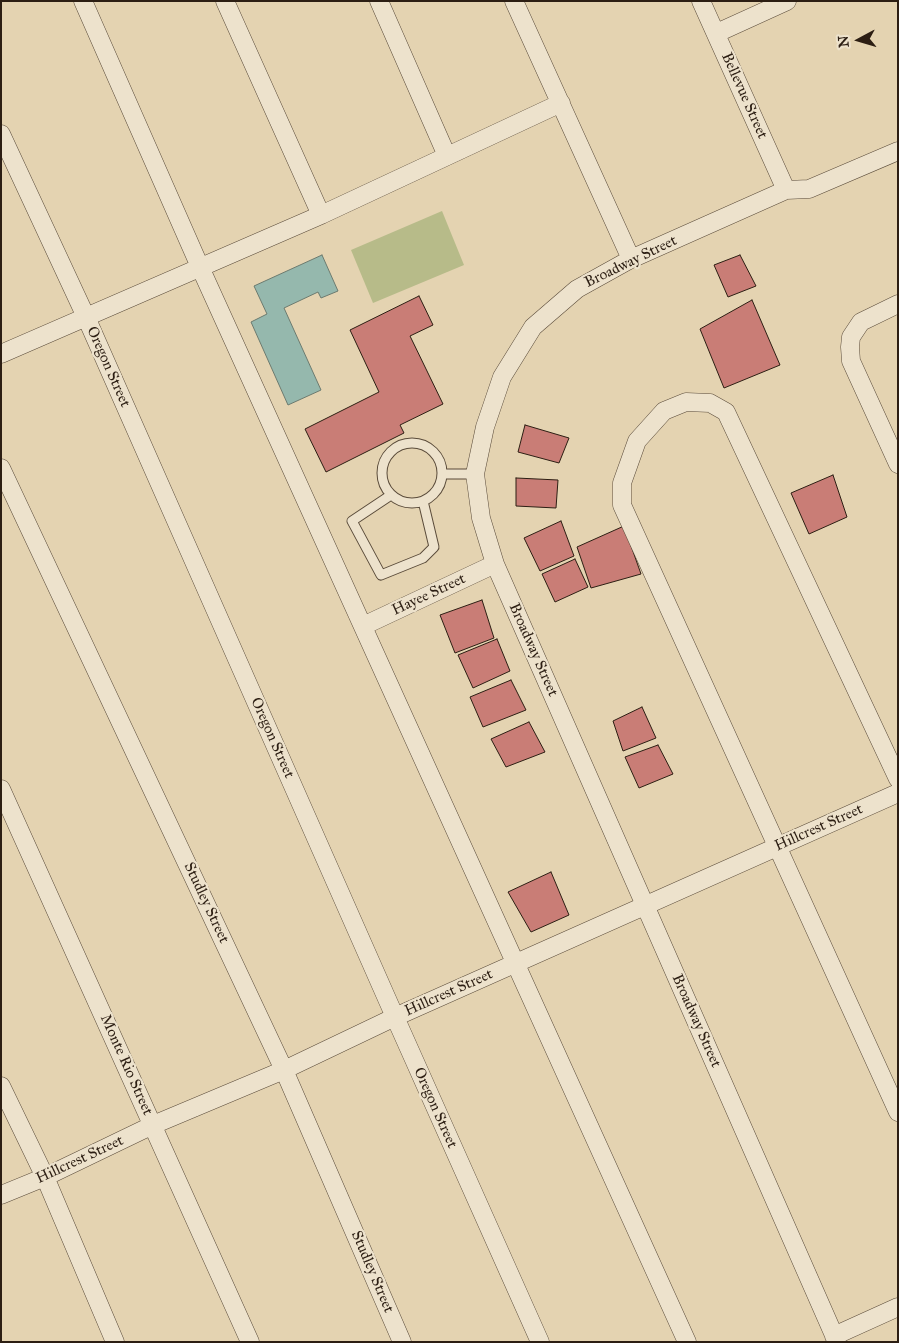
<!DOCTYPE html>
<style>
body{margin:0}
#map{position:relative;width:899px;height:1343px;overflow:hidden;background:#e4d3b1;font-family:"IM FELL Great Primer",serif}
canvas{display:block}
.frame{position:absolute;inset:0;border:2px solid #2c1e13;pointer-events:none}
.north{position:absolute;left:834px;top:15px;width:50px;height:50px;-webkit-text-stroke:4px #ede2cc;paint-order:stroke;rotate:264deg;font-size:14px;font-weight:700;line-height:20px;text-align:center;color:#2c1e13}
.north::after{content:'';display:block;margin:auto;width:18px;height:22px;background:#2c1e13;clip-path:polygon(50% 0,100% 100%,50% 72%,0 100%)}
</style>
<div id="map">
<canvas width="899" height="1343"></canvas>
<div class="frame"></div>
<div class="north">N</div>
</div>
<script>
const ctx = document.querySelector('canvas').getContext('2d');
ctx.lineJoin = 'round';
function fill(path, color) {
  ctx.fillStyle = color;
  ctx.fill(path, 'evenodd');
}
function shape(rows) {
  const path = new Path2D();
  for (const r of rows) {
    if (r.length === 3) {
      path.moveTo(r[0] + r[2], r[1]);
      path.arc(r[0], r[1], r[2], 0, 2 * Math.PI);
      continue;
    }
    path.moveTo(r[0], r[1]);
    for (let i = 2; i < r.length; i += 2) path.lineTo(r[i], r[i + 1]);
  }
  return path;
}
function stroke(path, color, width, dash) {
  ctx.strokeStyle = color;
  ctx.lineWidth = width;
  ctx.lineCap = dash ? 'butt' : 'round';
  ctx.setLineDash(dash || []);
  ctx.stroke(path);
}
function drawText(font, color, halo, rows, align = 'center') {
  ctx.font = font + ' "IM FELL Great Primer",serif';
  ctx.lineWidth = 4.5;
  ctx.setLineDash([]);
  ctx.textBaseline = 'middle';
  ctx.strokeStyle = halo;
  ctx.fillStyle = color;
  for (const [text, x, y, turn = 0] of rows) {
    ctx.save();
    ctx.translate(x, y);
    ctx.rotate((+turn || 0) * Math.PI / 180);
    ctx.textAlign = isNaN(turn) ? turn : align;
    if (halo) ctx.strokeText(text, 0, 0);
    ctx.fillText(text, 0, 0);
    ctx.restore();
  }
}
const green = shape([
 [442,211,464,265,373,303,351,250]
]);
const water = shape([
 [322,255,338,291,321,298,318,292,284,308,321,390,288,405,251,322,267,314,254,286,322,255]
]);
const building = shape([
 [740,255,756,286,728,297,714,265,740,255],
 [419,296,433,325,410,336,443,404,400,425,404,433,326,472,305,429,379,392,350,330,419,296],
 [752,300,780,365,724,388,700,329,752,300],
 [525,425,569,438,559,463,518,452,525,425],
 [833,475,847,517,809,534,791,493,833,475],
 [516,478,558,480,556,508,516,506,516,478],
 [561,521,574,556,540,571,524,538,561,521],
 [624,526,641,574,591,588,577,547,624,526],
 [575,559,588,587,555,602,542,574,575,559],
 [482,600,494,638,455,653,440,615,482,600],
 [497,639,510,671,473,688,458,655,497,639],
 [511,680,526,710,483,727,470,697,511,680],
 [642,707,656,738,623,751,613,721,642,707],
 [529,722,545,752,506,767,491,739,529,722],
 [658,745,673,774,639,788,625,757,658,745],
 [551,872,569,915,531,932,508,892,551,872]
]);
const service = shape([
 [412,473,30],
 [442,474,475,474],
 [391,495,352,521,381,575,423,558,434,547,423,501]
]);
const minor = shape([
 [83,1,200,267,687,1342],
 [225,1,321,215],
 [379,1,447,156],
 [514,1,631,259],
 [701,1,786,190],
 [719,32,787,1],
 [1,134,86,317,395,1017,540,1342],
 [898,304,861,322,851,337,850,347,851,361,898,464],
 [1,354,321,215,561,103],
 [1,468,284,1070,402,1342],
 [363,626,495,564],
 [898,779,726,412,710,403,686,402,664,411,637,441,622,483,622,505,898,1112],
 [1,789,250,1342],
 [1,1086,45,1177,115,1342],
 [1,1195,45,1177,153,1125,284,1070,395,1017,898,793],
 [834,1336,898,1307],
 [837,1342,495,564,481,518,475,474,485,427,502,377,533,327,577,289,631,259,786,190,809,189,898,151]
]);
const streetNames = [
 ["Bellevue Street",744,96,66],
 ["Broadway Street",631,262,-26],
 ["Oregon Street",108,367,66],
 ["Hayee Street",429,595,-25],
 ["Broadway Street",533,650,66],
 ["Oregon Street",272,738,66],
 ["Hillcrest Street",819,828,-24],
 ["Studley Street",206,903,65],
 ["Hillcrest Street",449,993,-24],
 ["Broadway Street",696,1021,66],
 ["Monte Rio Street",126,1065,66],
 ["Oregon Street",435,1108,66],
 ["Hillcrest Street",80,1160,-25],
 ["Studley Street",372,1272,67]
];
fill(green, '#b7bb89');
fill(water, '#95b8ad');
stroke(water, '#6b7a6f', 1);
fill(building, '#c97d76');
stroke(building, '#2c1e13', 1);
stroke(service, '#5a4b3a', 11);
stroke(minor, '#5a4b3a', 19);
stroke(service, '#ede2cc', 9);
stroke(minor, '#ede2cc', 18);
drawText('15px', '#2c1e13', '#ede2cc', streetNames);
</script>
